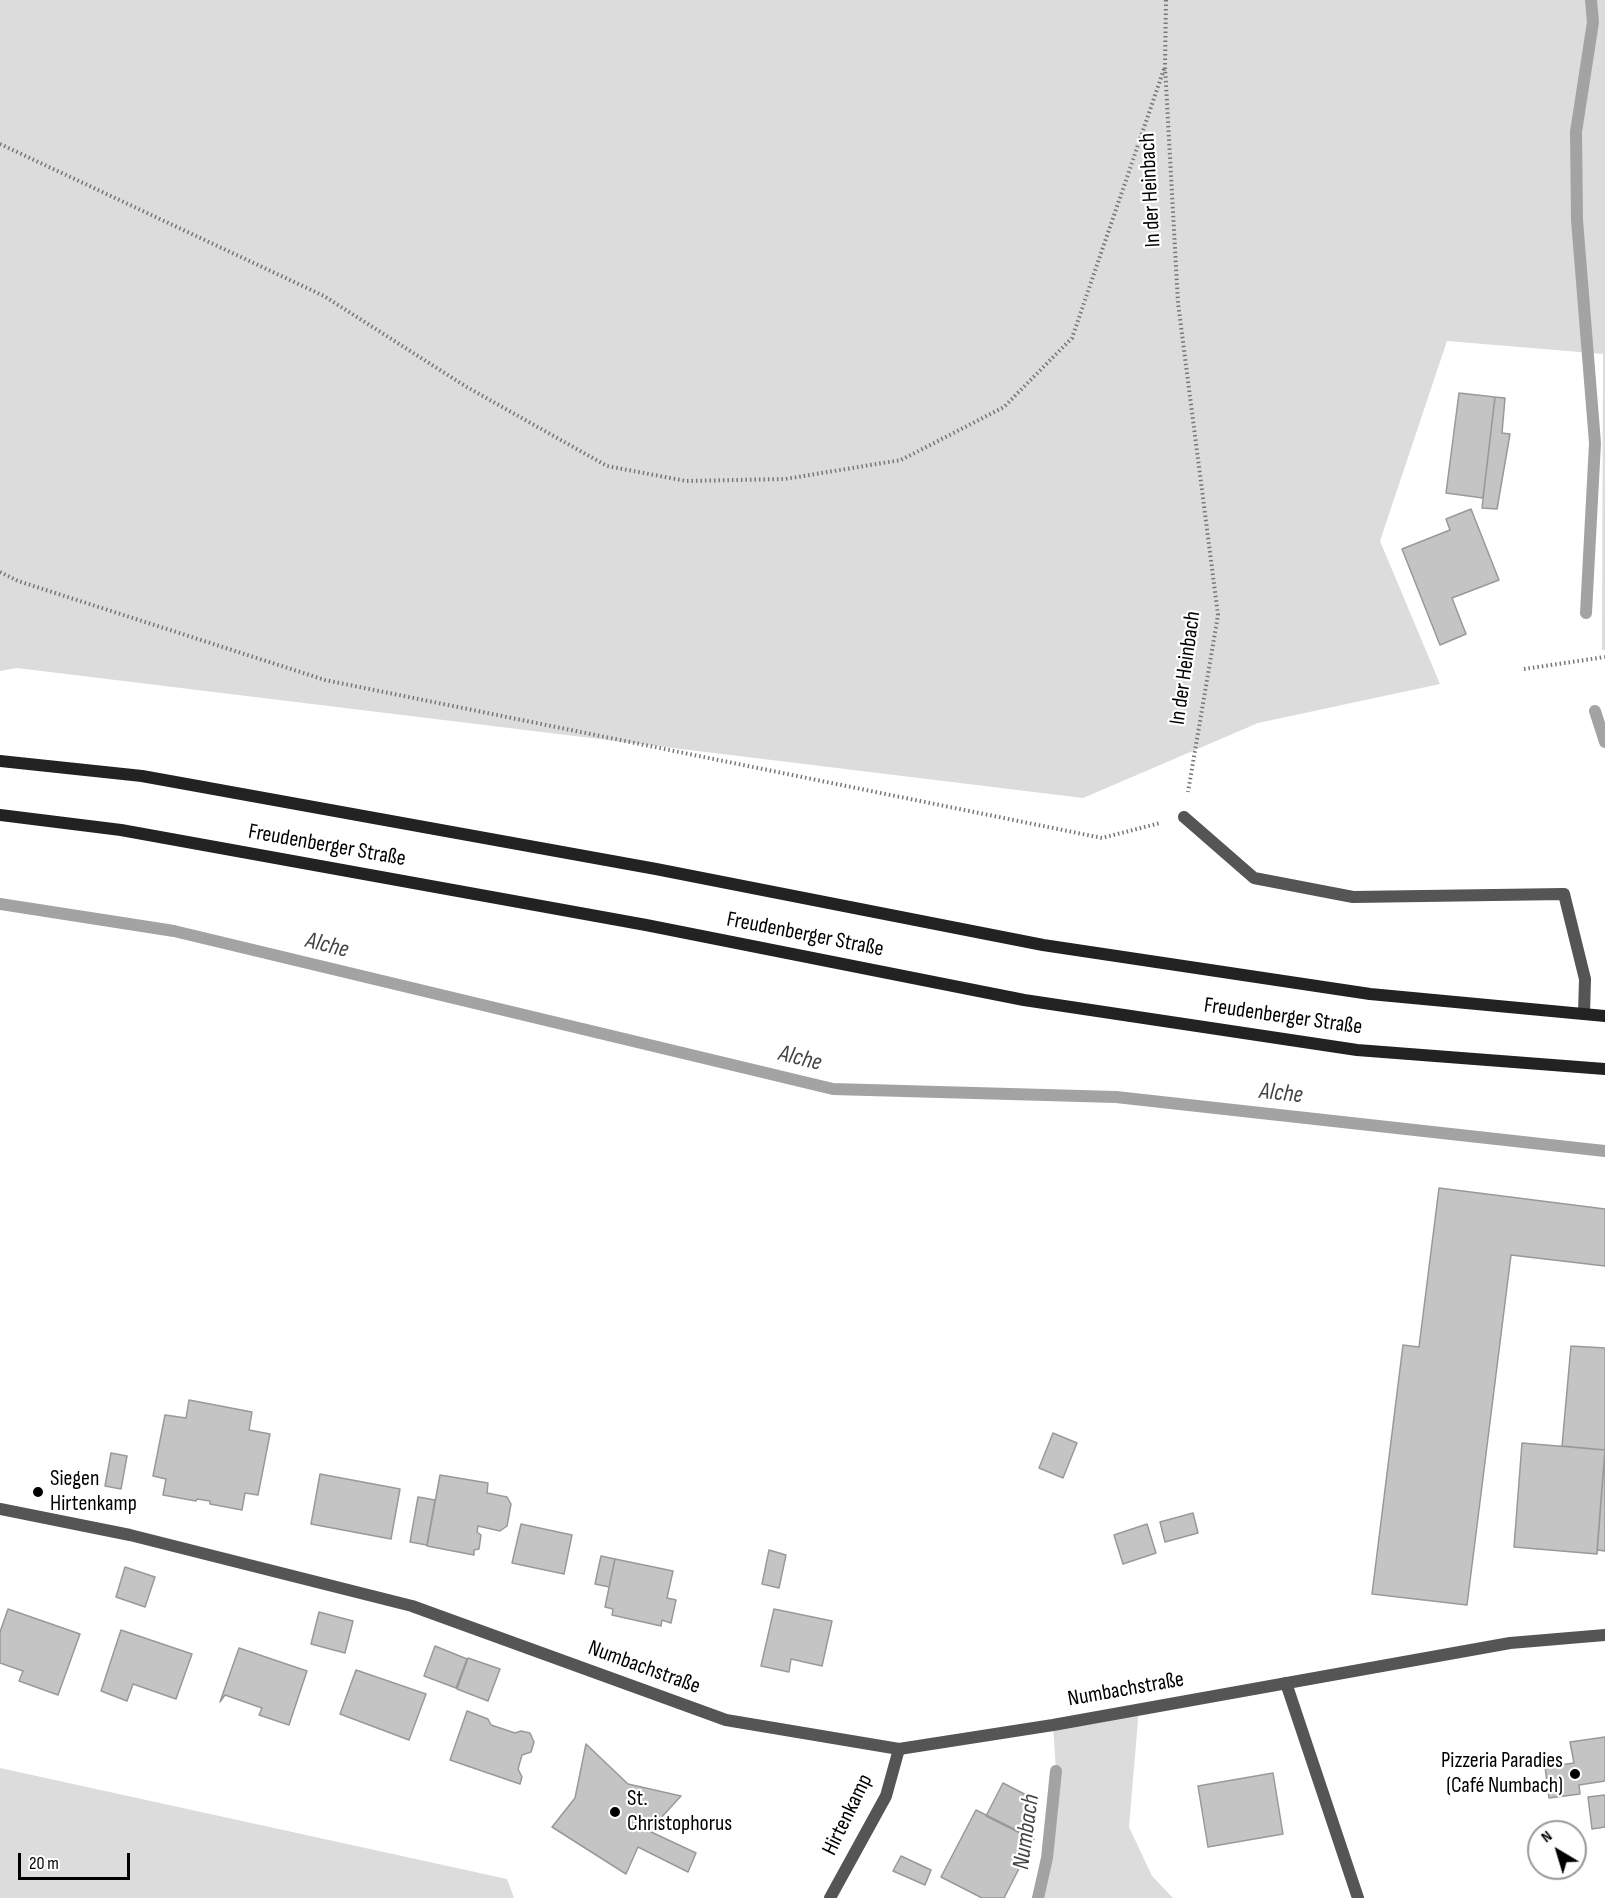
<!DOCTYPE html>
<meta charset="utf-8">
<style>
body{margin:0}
#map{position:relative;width:1605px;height:1898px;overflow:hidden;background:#fff;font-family:"Sofia Sans Condensed",sans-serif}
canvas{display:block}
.north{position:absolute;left:1527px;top:1820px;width:60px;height:60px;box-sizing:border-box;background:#fff;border:2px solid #999;border-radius:50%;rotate:322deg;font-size:16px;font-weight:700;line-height:24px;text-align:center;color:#000}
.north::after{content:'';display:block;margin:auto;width:21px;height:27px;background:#000;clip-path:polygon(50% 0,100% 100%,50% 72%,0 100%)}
.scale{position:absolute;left:18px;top:1853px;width:112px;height:27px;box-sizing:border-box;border:3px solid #000;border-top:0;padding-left:8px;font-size:18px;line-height:21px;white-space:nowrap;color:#000;-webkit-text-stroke:4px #fff;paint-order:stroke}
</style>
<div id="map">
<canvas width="1605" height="1898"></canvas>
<div class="north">N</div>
<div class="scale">20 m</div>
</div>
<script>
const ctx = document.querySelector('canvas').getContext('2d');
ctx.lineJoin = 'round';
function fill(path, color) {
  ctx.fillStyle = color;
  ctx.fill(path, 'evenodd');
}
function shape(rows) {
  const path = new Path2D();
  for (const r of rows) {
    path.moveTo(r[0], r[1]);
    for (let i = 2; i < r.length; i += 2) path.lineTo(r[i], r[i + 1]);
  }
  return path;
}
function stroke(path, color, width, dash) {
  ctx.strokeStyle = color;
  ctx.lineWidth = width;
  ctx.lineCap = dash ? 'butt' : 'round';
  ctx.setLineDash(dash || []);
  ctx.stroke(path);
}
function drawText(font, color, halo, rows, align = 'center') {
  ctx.font = font + ' "Sofia Sans Condensed",sans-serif';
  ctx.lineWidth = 4.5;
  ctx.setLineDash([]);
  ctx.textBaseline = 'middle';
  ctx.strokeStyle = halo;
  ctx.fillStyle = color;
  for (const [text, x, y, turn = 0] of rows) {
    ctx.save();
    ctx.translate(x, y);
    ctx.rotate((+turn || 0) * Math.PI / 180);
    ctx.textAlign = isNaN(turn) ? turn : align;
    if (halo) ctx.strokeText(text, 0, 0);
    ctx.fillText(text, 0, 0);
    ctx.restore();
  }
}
const green = shape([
 [0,0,1605,0,1605,650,1602,650,1603,354,1447,341,1380,541,1440,684,1258,723,1083,798,17,668,0,671],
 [1139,1708,1129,1827,1152,1876,1173,1898,1038,1898,1047,1857,1056,1771,1053,1725],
 [0,1768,507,1879,514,1898,0,1898]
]);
const stream = shape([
 [1586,613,1595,443,1577,220,1576,132,1593,22,1591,0],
 [1595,711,1605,742],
 [0,904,174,931,833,1089,1116,1097,1605,1151],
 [1038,1898,1047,1858,1056,1771]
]);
const building = shape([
 [1459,393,1495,397,1483,498,1446,493,1459,393],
 [1495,397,1505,398,1502,433,1510,434,1497,509,1482,508,1495,397],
 [1471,509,1499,580,1452,598,1466,634,1440,645,1402,549,1450,530,1446,519,1471,509],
 [1439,1188,1605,1209,1605,1266,1511,1255,1467,1605,1372,1594,1403,1345,1419,1347,1439,1188],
 [1571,1346,1605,1348,1605,1551,1597,1550,1605,1450,1562,1446,1571,1346],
 [189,1400,252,1412,249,1430,270,1434,258,1495,245,1493,242,1510,210,1504,210,1501,197,1499,196,1501,163,1495,166,1479,153,1476,165,1415,186,1418,189,1400],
 [1053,1433,1077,1443,1063,1478,1039,1468,1053,1433],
 [1522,1443,1605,1450,1597,1554,1514,1547,1522,1443],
 [111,1453,127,1456,121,1489,105,1486,111,1453],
 [320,1474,400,1489,391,1539,311,1524,320,1474],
 [440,1475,488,1483,487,1493,507,1497,511,1504,507,1526,500,1531,478,1526,477,1532,481,1535,479,1549,474,1550,474,1555,427,1546,440,1475],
 [418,1497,435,1500,427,1545,410,1542,418,1497],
 [1193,1513,1198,1533,1165,1542,1160,1522,1193,1513],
 [521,1524,572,1535,564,1574,512,1563,521,1524],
 [1147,1524,1156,1553,1123,1564,1114,1535,1147,1524],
 [769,1550,786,1555,779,1588,762,1584,769,1550],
 [601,1556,615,1559,609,1587,595,1584,601,1556],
 [615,1559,673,1571,667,1598,676,1600,671,1623,662,1620,661,1626,612,1615,613,1609,605,1607,615,1559],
 [125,1567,155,1577,145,1607,116,1597,125,1567],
 [8,1609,80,1634,58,1695,19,1681,23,1671,0,1663,0,1632,8,1609],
 [774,1609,832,1621,822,1666,791,1659,789,1672,761,1666,774,1609],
 [319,1612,353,1621,345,1653,311,1644,319,1612],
 [121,1630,192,1654,176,1699,133,1684,127,1701,101,1691,121,1630],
 [435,1646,467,1659,456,1688,424,1676,435,1646],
 [239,1648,307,1671,289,1725,259,1715,262,1708,225,1695,220,1702,239,1648],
 [468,1658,500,1669,488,1701,457,1689,468,1658],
 [356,1670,426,1694,409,1740,340,1714,356,1670],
 [467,1711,488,1719,491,1725,515,1733,521,1731,530,1733,534,1742,531,1752,522,1755,518,1769,522,1777,520,1784,450,1760,467,1711],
 [1605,1737,1605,1781,1579,1785,1580,1794,1549,1798,1545,1767,1574,1763,1570,1742,1605,1737],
 [586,1744,628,1784,681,1796,649,1831,696,1853,688,1872,638,1847,626,1874,552,1827,575,1798,586,1744],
 [1273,1773,1283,1834,1208,1847,1198,1786,1273,1773],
 [1003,1783,1036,1800,1020,1833,986,1816,1003,1783],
 [1605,1795,1605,1827,1592,1829,1588,1797,1605,1795],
 [976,1810,1034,1839,1004,1898,982,1898,941,1877,976,1810],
 [901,1856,931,1870,925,1885,893,1871,901,1856]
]);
const path = shape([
 [1166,0,1165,66,1178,303,1218,615,1188,792],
 [0,144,324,296,465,386,607,466,686,481,785,479,901,460,1004,407,1072,338,1164,69],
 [0,572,18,581,325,680,1102,838,1160,823],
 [1524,669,1605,657]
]);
const minor = shape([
 [1184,817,1254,878,1353,897,1564,894,1585,979,1584,1014],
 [1286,1683,1358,1898],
 [830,1898,886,1796,899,1749]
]);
const tertiary = shape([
 [0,1509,130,1535,412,1606,726,1720,899,1749,1053,1725,1510,1643,1605,1635]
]);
const secondary = shape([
 [0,761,142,776,656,869,1043,945,1370,994,1605,1016],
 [0,815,121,830,646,925,1024,1000,1357,1050,1605,1069]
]);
const markers = [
 [38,1492,6,"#000"],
 [1575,1774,6,"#000"],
 [615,1812,6,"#000"]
];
const streetNames = [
 ["In der Heinbach",1151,190,-93],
 ["In der Heinbach",1186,668,-82],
 ["Freudenberger Straße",327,846,10],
 ["Freudenberger Straße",805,935,11],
 ["Freudenberger Straße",1283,1017,8],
 ["Numbachstraße",644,1668,20],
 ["Numbachstraße",1126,1690,-10],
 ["Hirtenkamp",848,1815,-64]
];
const poiNames = [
 ["Siegen",50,1479],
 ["Hirtenkamp",50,1504],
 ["Pizzeria Paradies",1563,1761,"right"],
 ["(Café Numbach)",1563,1786,"right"],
 ["St.",627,1799],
 ["Christophorus",627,1824]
];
const waterNames = [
 ["Alche",327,946,14],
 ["Alche",800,1059,14],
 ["Alche",1281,1094,6],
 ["Numbach",1027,1832,-82]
];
fill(green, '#dcdcdc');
stroke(stream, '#a3a3a3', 12);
fill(building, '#c4c4c4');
stroke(building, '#999', 1.5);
stroke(path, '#777', 4, [1.5, 3]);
stroke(minor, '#555', 12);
stroke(tertiary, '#555', 12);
stroke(secondary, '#222', 12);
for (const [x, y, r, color] of markers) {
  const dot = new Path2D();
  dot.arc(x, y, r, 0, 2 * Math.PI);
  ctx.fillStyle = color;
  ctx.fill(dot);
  stroke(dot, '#fff', 2);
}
drawText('22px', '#000', '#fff', streetNames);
drawText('22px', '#000', '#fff', poiNames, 'left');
drawText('italic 24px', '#444', '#fff', waterNames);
</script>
